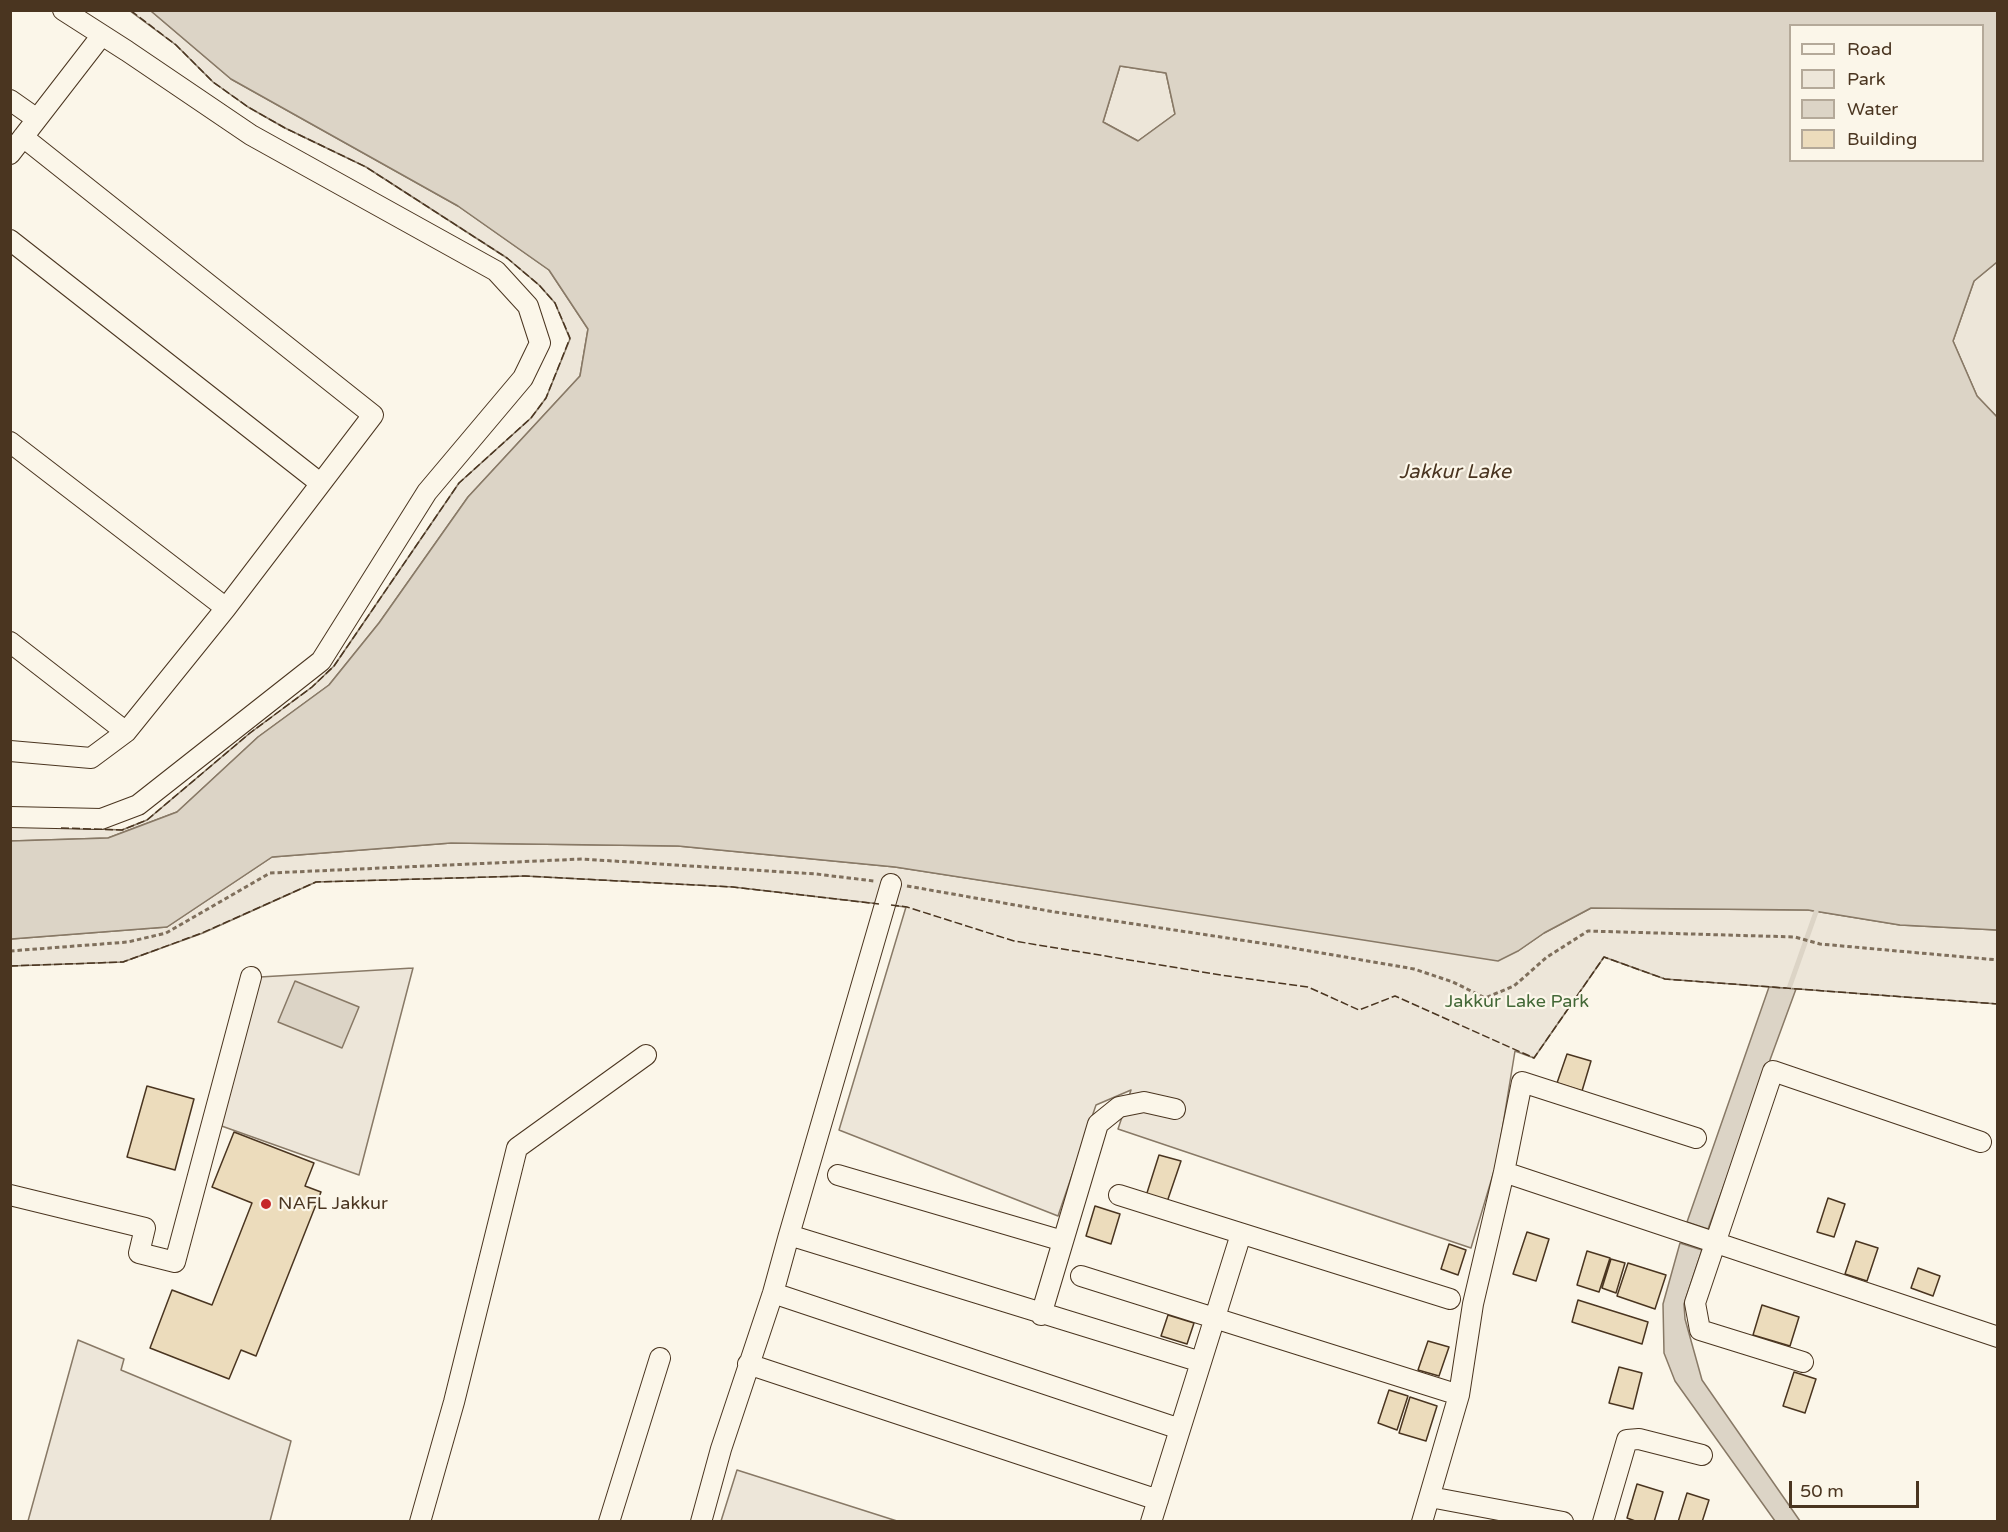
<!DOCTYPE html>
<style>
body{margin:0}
#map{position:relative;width:2008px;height:1532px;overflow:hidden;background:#fbf6e9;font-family:"Varela Round",sans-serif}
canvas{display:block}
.frame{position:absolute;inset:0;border:12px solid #4a3520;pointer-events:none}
.legend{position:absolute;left:1789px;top:24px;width:195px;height:138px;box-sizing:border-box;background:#fbf6e9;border:2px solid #b4a999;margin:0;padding:8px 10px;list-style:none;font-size:18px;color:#4a3520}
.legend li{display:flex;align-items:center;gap:12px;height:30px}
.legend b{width:30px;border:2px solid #b4a999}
.scale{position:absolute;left:1789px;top:1481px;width:130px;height:27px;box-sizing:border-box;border:3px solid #4a3520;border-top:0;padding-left:8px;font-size:18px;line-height:21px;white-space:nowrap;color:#4a3520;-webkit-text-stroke:4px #fbf6e9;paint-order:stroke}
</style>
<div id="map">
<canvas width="2008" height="1532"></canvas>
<div class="frame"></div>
<ul class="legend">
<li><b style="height:8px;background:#fbf6e9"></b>Road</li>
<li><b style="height:16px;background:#ede6d9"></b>Park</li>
<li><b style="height:16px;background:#dcd4c6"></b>Water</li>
<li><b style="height:16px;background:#ecdcbc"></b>Building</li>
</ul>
<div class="scale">50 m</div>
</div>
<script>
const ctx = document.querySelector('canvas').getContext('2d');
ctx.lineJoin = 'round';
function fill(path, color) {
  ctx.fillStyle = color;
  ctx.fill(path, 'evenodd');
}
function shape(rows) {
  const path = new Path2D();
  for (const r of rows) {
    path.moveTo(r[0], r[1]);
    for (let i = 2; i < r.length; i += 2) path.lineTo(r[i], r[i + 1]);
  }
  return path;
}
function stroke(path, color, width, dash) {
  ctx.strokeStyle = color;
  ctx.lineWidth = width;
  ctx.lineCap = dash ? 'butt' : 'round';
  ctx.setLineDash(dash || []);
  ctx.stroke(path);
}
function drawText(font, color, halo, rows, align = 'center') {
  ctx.font = font + ' "Varela Round",sans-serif';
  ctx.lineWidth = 4.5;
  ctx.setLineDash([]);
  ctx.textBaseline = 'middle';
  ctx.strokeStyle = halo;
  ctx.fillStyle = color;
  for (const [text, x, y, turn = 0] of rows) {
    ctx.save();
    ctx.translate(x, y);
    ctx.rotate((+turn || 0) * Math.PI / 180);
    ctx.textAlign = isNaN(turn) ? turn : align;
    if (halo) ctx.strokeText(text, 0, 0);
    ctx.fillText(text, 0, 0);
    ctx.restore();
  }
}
const green = shape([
 [130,11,151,11,231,79,458,206,549,270,588,329,580,376,468,497,379,623,329,685,258,737,177,812,108,838,11,841,10,825,122,830,147,820,250,733,312,687,334,666,459,483,531,418,546,398,570,339,555,303,539,285,507,258,366,167,285,128,248,107,213,82,176,45,130,11],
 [1120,66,1166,73,1175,114,1138,141,1103,122,1120,66],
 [1997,262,1997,417,1977,396,1953,341,1974,281,1997,262],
 [451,843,678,846,895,867,1371,940,1518,951,1544,933,1591,908,1808,910,1900,925,1997,930,1998,1004,1665,979,1604,957,1534,1058,1515,1051,1497,1161,1471,1248,1118,1129,1131,1090,1096,1105,1058,1216,839,1130,906,907,733,887,525,876,316,882,203,933,123,962,11,966,11,939,167,927,272,857,451,843],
 [413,968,359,1175,216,1124,260,977,413,968],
 [78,1340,124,1359,121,1370,291,1441,270,1521,28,1521,78,1340],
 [737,1470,897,1521,721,1521,737,1470]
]);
const water = shape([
 [151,11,1997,11,1997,262,1974,281,1953,341,1977,396,1997,417,1997,930,1900,925,1808,910,1591,908,1544,933,1518,951,1498,961,895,867,678,846,451,843,272,857,167,927,11,939,11,841,108,838,177,812,258,737,329,685,379,623,468,497,580,376,588,329,549,270,458,206,231,79,151,11],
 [1790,26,1982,26,1982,160,1790,160,1790,26],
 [1120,66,1166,73,1175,114,1138,141,1103,122,1120,66],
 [295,981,359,1007,342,1048,278,1022,295,981],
 [1769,987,1796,989,1708,1229,1687,1222,1769,987],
 [1680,1243,1702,1250,1684,1304,1685,1319,1702,1380,1800,1521,1775,1521,1675,1381,1664,1353,1663,1304,1680,1243]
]);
const stream = shape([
 [1787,994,1816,912]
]);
const building = shape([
 [1567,1054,1591,1061,1582,1091,1557,1083,1567,1054],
 [147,1086,194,1099,175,1170,127,1157,147,1086],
 [234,1132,314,1163,305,1186,321,1192,256,1356,241,1350,229,1379,150,1348,172,1290,212,1305,252,1203,212,1187,234,1132],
 [1159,1155,1181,1161,1167,1202,1146,1196,1159,1155],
 [1828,1198,1845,1204,1834,1237,1817,1232,1828,1198],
 [1095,1206,1120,1214,1111,1244,1086,1236,1095,1206],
 [1527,1232,1549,1239,1536,1281,1513,1274,1527,1232],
 [1856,1241,1878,1248,1867,1281,1845,1274,1856,1241],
 [1449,1244,1466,1250,1458,1275,1441,1269,1449,1244],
 [1587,1251,1610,1258,1599,1292,1577,1285,1587,1251],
 [1611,1259,1625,1263,1616,1293,1602,1288,1611,1259],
 [1628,1263,1666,1275,1655,1309,1617,1296,1628,1263],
 [1918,1268,1940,1276,1933,1296,1911,1288,1918,1268],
 [1578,1300,1648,1322,1642,1344,1572,1322,1578,1300],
 [1762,1305,1799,1317,1790,1346,1753,1335,1762,1305],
 [1168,1315,1194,1323,1187,1344,1161,1336,1168,1315],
 [1428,1341,1449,1347,1439,1376,1418,1370,1428,1341],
 [1619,1367,1642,1373,1633,1409,1609,1403,1619,1367],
 [1794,1372,1816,1379,1805,1413,1783,1406,1794,1372],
 [1389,1390,1408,1396,1397,1430,1378,1423,1389,1390],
 [1410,1397,1437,1406,1426,1441,1399,1433,1410,1397],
 [1637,1484,1663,1492,1654,1522,1638,1522,1627,1518,1637,1484],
 [1687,1493,1709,1500,1702,1522,1678,1522,1687,1493]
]);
const path = shape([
 [907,886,1055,912,1287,947,1414,969,1453,982,1485,998,1514,986,1547,957,1588,931,1795,937,1820,944,1998,960],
 [10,951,128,942,166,933,270,873,582,859,816,874,874,881]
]);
const minor = shape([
 [10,100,37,119],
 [10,154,102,35],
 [10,240,320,483],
 [10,442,226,608],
 [10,642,126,732],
 [10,751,91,758,126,732,226,608,373,415,23,137],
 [10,817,101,819,138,805,321,661,427,492,523,378,540,343,528,306,496,271,251,135,127,51,63,10],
 [1504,1172,1998,1337],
 [838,1175,1063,1241],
 [10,1195,145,1228,139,1253,175,1262,251,977],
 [1119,1195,1450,1299],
 [789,1235,891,884],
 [1081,1276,1459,1395],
 [773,1293,1180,1429],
 [1041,1315,1098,1124,1119,1107,1144,1102,1175,1109],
 [1803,1362,1700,1330,1695,1303,1773,1071,1981,1142],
 [748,1364,1158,1500],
 [1430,1497,1563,1522],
 [420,1522,454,1402,517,1148,646,1055],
 [609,1522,660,1358],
 [701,1522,721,1449,773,1293,789,1235,1201,1362],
 [1151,1522,1241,1234],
 [1422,1522,1459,1395,1473,1304,1504,1172,1522,1082,1696,1138],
 [1603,1522,1627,1440,1639,1439,1702,1455]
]);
const fence = shape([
 [61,828,122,830,147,820,250,733,312,687,334,666,459,483,531,418,546,398,570,338,555,303,539,285,507,258,366,167,285,128,248,107,213,82,176,45,130,10],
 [891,905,907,907,1014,941,1221,975,1308,987,1359,1010,1395,996,1534,1058,1604,957,1665,979,1998,1004],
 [10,966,123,962,202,933,316,882,525,876,733,887,879,904]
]);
const markers = [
 [266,1204,6,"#c62828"]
];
const parkNames = [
 ["Jakkur Lake Park",1517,1002]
];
const poiNames = [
 ["NAFL Jakkur",278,1204]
];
const waterNames = [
 ["Jakkur Lake",1455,473]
];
fill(green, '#ede6d9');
stroke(green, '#887966', 1.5);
fill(water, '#dcd4c6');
stroke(water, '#887966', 1.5);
stroke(stream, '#dcd4c6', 5);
fill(building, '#ecdcbc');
stroke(building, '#4a3520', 1.5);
stroke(minor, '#4a3520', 22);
stroke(path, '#7f6f5c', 3, [4.5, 3]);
stroke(minor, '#fbf6e9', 20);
stroke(fence, '#4a3520', 1.5, [8, 3]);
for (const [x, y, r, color] of markers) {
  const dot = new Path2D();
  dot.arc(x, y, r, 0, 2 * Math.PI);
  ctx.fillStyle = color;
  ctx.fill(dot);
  stroke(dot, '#fbf6e9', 2);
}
drawText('18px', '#436837', '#fbf6e9', parkNames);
drawText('18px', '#4a3520', '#fbf6e9', poiNames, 'left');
drawText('italic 20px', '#4a3520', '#fbf6e9', waterNames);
</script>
